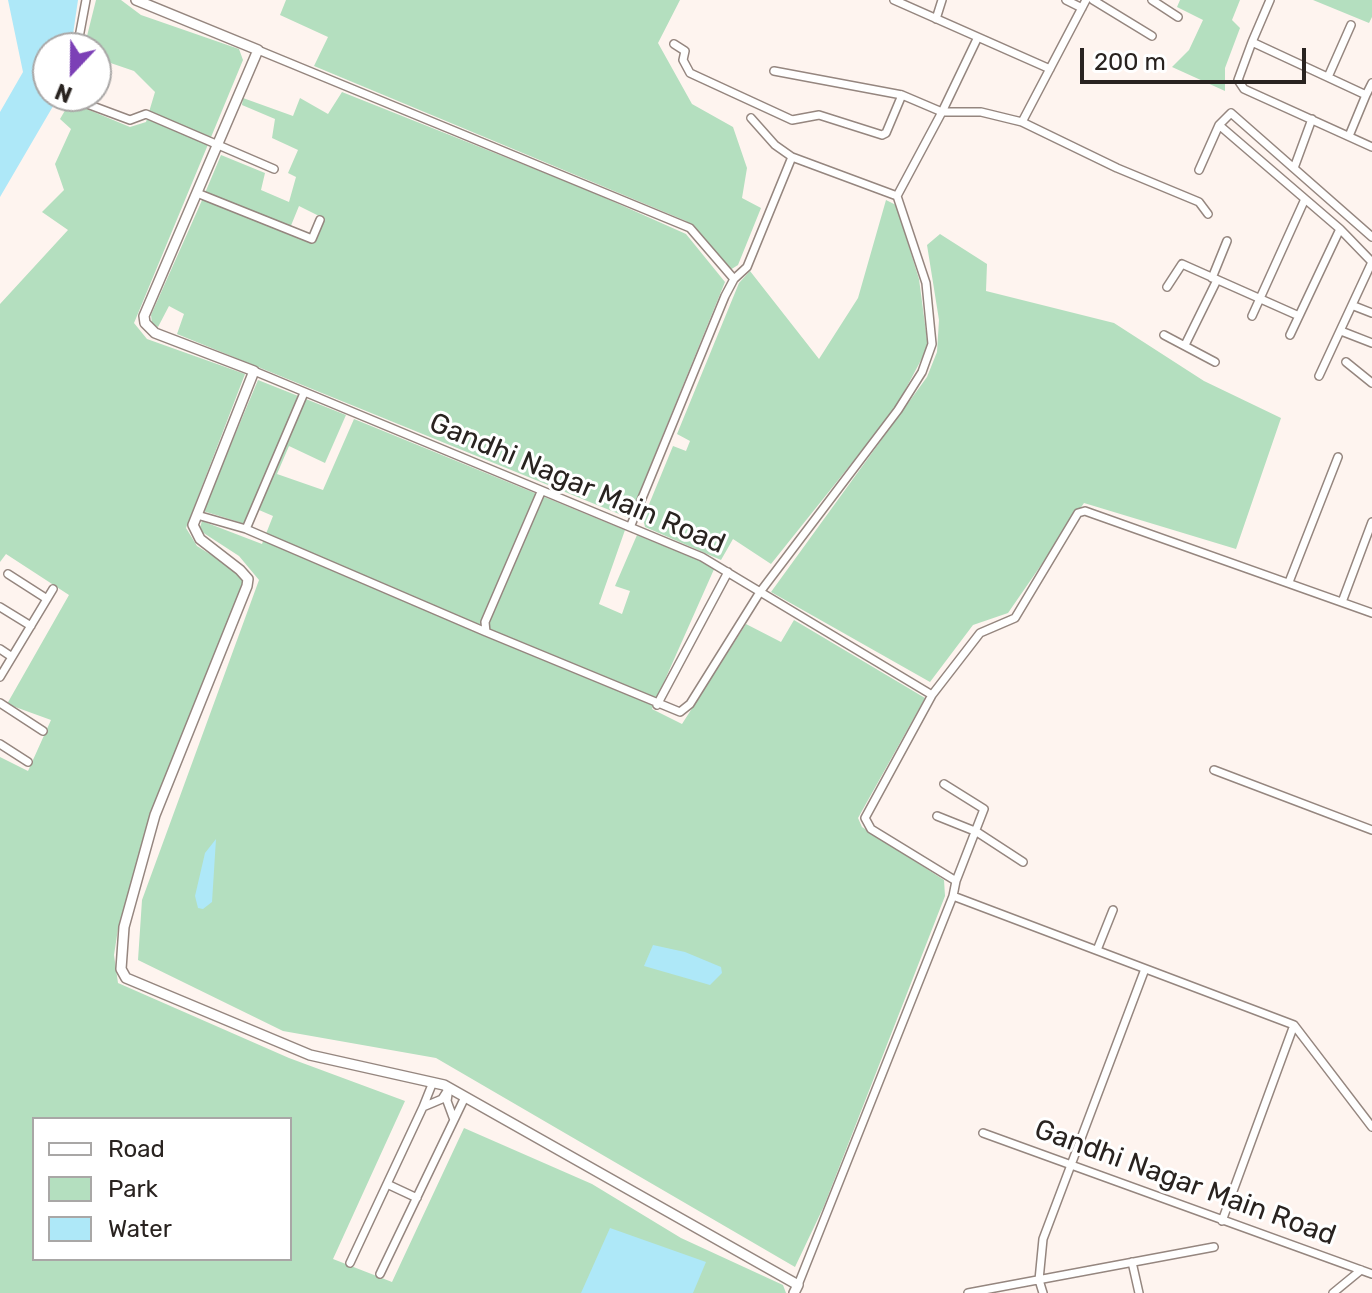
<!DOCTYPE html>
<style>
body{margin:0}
#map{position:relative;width:1372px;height:1293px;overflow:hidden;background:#fef4ef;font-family:Rubik,sans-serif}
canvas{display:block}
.legend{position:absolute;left:32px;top:1117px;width:260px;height:144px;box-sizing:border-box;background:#fff;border:2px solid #a9a7a6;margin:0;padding:10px 14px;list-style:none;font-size:24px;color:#292320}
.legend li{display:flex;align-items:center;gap:16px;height:40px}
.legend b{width:40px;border:2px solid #a9a7a6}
.north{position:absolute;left:32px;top:32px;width:80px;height:80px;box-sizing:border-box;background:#fff;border:2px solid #a9a7a6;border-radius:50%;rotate:202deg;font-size:22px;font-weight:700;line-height:32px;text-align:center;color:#292320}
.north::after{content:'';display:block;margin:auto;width:28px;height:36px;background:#7c40b6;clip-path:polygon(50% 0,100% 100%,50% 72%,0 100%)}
.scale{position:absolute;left:1080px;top:48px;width:226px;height:36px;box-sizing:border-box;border:4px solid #292320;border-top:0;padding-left:10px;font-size:24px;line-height:28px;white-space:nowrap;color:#292320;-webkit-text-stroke:6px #fff;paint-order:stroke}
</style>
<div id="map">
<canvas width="1372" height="1293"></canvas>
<ul class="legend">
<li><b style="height:10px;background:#fff"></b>Road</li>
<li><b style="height:22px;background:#b4dfbf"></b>Park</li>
<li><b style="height:22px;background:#aee8f8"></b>Water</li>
</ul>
<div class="north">N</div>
<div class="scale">200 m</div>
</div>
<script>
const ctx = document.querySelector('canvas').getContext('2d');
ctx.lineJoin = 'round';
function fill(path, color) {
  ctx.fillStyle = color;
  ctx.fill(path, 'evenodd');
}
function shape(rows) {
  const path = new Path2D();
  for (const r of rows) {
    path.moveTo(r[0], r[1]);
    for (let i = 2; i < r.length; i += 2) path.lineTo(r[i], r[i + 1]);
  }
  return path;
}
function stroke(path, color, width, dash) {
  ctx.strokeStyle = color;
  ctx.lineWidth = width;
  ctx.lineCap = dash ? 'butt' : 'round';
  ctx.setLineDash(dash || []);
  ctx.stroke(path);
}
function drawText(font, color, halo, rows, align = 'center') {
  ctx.font = font + ' Rubik,sans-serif';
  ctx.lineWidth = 6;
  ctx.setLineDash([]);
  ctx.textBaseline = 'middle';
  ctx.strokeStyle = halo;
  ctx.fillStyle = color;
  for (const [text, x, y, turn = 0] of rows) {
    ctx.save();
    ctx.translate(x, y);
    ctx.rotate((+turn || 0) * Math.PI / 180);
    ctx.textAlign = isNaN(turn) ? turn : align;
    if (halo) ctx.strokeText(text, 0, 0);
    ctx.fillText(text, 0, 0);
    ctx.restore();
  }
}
const green = shape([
 [96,0,121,0,141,15,239,49,243,60,134,323,147,339,245,374,186,528,197,546,240,573,244,581,149,817,118,929,114,955,118,983,289,1058,405,1101,333,1259,392,1282,464,1128,592,1184,681,1238,783,1285,786,1293,0,1293,0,757,28,771,51,720,7,704,69,595,6,554,0,562,0,304,68,230,42,212,64,190,55,164,71,129,60,119,70,102,130,127,146,122,155,92,134,71,96,58,96,48,84,48],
 [34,1119,290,1119,290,1259,34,1259],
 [286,0,680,0,658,43,692,104,733,127,747,168,742,198,761,208,738,265,730,270,686,221,314,66,328,37,280,15],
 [1180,0,1240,0,1232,20,1240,28,1225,68,1225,91,1172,67,1189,50,1203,20,1177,7],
 [1313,0,1372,0,1372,17,1369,23],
 [342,92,585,189,686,234,725,282,629,518,177,334,184,314,169,306,158,327,152,324,151,315,203,198,308,240,319,216,299,206,290,228,205,193,221,155,265,173,261,190,289,202,296,177,288,173,298,150,272,138,275,119,242,105,243,98,293,116,300,98,328,114],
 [886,200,896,205,919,279,928,347,895,409,771,564,733,539,721,560,645,527,643,519,673,446,686,451,690,441,677,434,739,283,750,271,819,359,858,298],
 [940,234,987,264,986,291,1114,323,1204,381,1281,418,1236,549,1084,503,1008,613,973,625,930,682,771,592,927,377,937,352,939,320,927,245],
 [258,380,346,415,325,463,289,446,277,474,323,490,354,419,625,530,599,604,622,614,630,591,615,586,637,535,715,567,652,709,682,724,746,624,781,642,794,620,925,698,858,818,862,827,944,880,945,896,824,1206,795,1267,436,1058,283,1031,138,960,142,900,259,580,239,556,199,530,202,521,262,544,273,516,259,510,252,526,203,511]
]);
const water = shape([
 [8,0,78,0,71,48,48,48,48,96,59,96,0,197,0,112,23,72],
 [216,839,212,902,203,909,198,908,195,896,205,853],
 [653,945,685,952,721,967,722,973,710,985,644,966],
 [610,1228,706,1262,693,1293,581,1293]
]);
const street = shape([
 [894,0,1050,69],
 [1066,0,1082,8],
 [1093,0,1152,36],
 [1152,0,1178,17],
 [936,19,942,0],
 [1252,42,1270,0],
 [674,44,685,51,683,60,690,73,792,120,819,115,882,135,886,133,902,95],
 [77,48,86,0],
 [258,50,690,228,734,279],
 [774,71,902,95,942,112,977,39],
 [1328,77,1351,25],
 [1366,95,1372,83],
 [71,98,130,120,146,114,274,169],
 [751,118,775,145,792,157,897,196,942,112,981,112,1022,122,1117,168,1199,202,1208,214],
 [1022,122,1086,0],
 [1219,125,1340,229,1372,262],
 [1349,136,1366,95,1252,42,1238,80,1244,89,1372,147],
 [1294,168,1312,119],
 [1199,170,1219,125,1231,113,1372,237],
 [197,193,312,239,320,220],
 [1212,278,1227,241],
 [1167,287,1182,264,1299,316],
 [1354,306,1372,313],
 [1252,316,1305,199],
 [1341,331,1372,343],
 [1164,335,1215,362],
 [1290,335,1340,229],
 [1185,345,1217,280],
 [1346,362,1372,383],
 [254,371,702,557,932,695,865,818,871,829,956,881,953,896,798,1285],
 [1319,376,1372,262],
 [541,492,485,622,486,632,680,712,690,704,760,592,898,410,922,372,932,344,926,283,897,196],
 [197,515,246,529,486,632],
 [631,525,725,296,734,279,747,267,792,157],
 [246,529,304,393],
 [8,574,47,599],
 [1289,582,1338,457],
 [1342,602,1372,522],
 [0,607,31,626],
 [0,649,12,657],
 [0,677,53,589],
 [932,695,980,633,1015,618,1078,513,1085,511,1372,613],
 [0,703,43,731],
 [657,705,728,572],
 [0,744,28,762],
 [1214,770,1372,830],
 [944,784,984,809,956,881],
 [937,816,977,832,1023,862],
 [953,896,1294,1025,1372,1127],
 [1097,950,1113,910],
 [433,1082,423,1107,442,1099,449,1088,447,1101,454,1120,465,1097],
 [983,1133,1372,1274],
 [387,1184,417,1198],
 [1222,1221,1294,1025],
 [1132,1262,1139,1293],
 [350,1263,423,1107],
 [380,1274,454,1120],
 [968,1293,1214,1247],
 [1043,1293,1039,1280,1043,1239,1145,969],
 [1333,1293,1361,1270]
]);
const secondary = shape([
 [136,0,258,50,144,316,145,323,155,333,254,371,193,525,200,539,240,570,248,579,247,586,155,815,124,927,121,969,126,978,310,1055,444,1085,798,1285,794,1293]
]);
const streetNames = [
 ["Gandhi Nagar Main Road",577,484,23],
 ["Gandhi Nagar Main Road",1185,1183,20]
];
fill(green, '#b4dfbf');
fill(water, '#aee8f8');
stroke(street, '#95867f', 10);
stroke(secondary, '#95867f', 12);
stroke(street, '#fff', 7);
stroke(secondary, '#fff', 9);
drawText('28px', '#292320', '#fff', streetNames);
</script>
